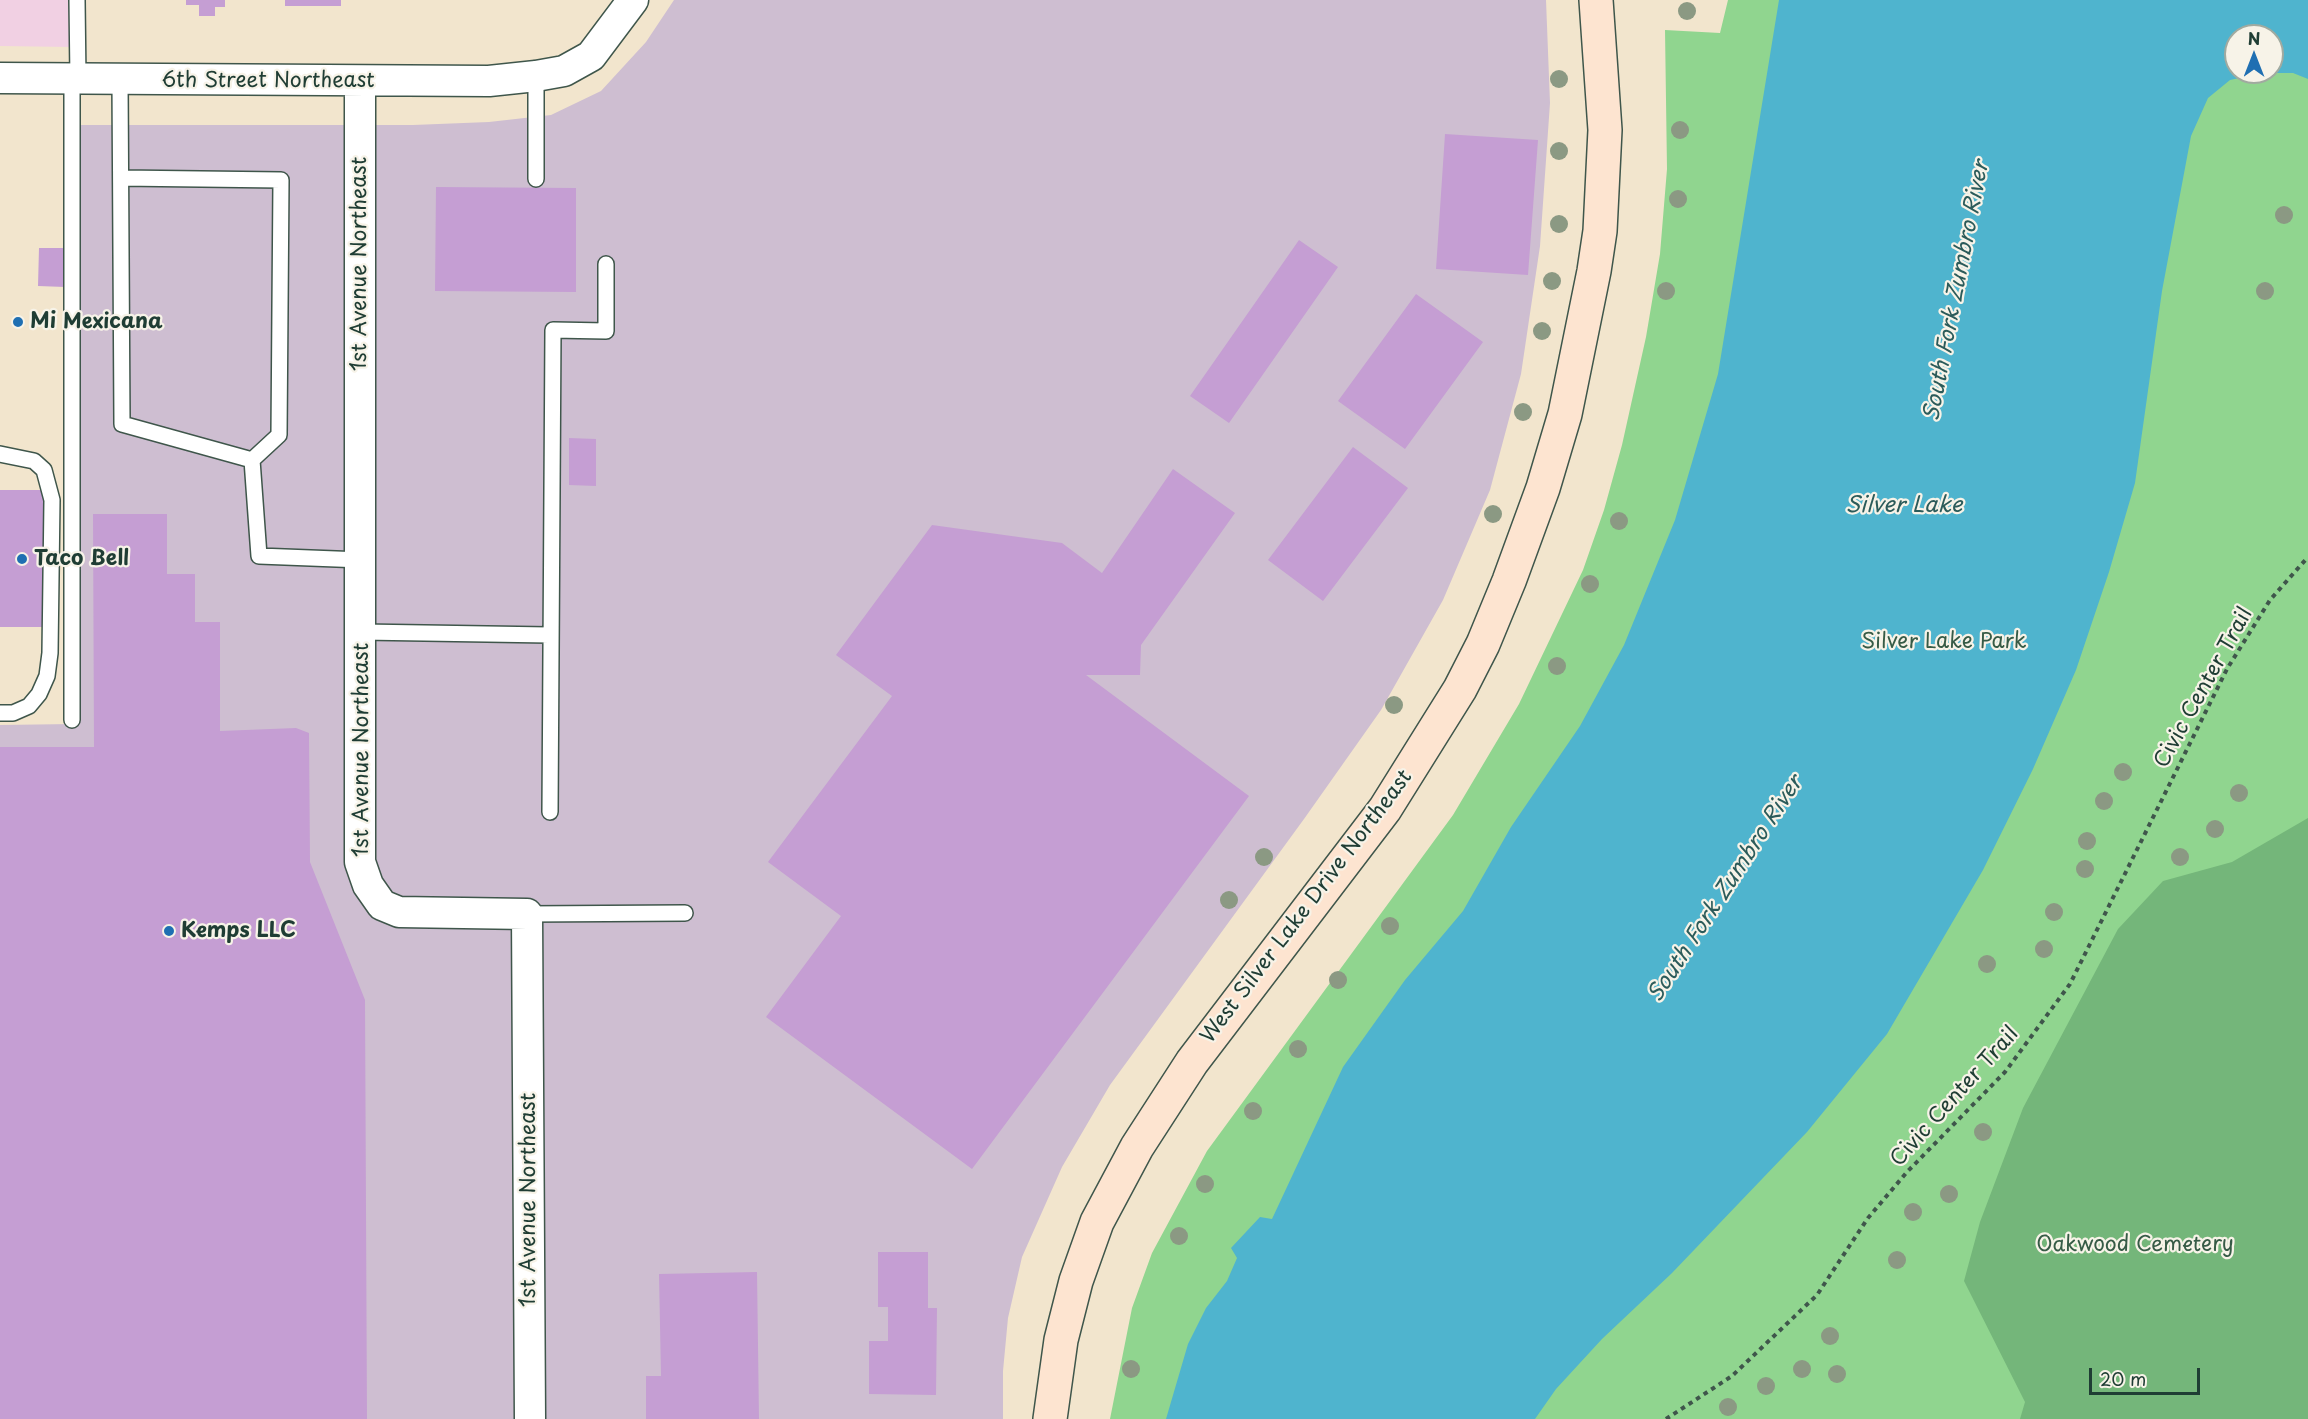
<!DOCTYPE html>
<style>
body{margin:0}
#map{position:relative;width:2308px;height:1419px;overflow:hidden;background:#f2e5cd;font-family:"Playpen Sans",sans-serif}
canvas{display:block}
.north{position:absolute;left:2224px;top:24px;width:60px;height:60px;box-sizing:border-box;background:#f7f3e8;border:2px solid #a1aaa0;border-radius:50%;rotate:0deg;font-size:16px;font-weight:700;line-height:24px;text-align:center;color:#1f3d34}
.north::after{content:'';display:block;margin:auto;width:21px;height:27px;background:#1f6fb2;clip-path:polygon(50% 0,100% 100%,50% 72%,0 100%)}
.scale{position:absolute;left:2089px;top:1368px;width:111px;height:27px;box-sizing:border-box;border:3px solid #1f3d34;border-top:0;padding-left:8px;font-size:18px;line-height:21px;white-space:nowrap;color:#1f3d34;-webkit-text-stroke:4px #f7f3e8;paint-order:stroke}
</style>
<div id="map">
<canvas width="2308" height="1419"></canvas>
<div class="north">N</div>
<div class="scale">20 m</div>
</div>
<script>
const ctx = document.querySelector('canvas').getContext('2d');
ctx.lineJoin = 'round';
function fill(path, color) {
  ctx.fillStyle = color;
  ctx.fill(path, 'evenodd');
}
function shape(rows) {
  const path = new Path2D();
  for (const r of rows) {
    path.moveTo(r[0], r[1]);
    for (let i = 2; i < r.length; i += 2) path.lineTo(r[i], r[i + 1]);
  }
  return path;
}
function stroke(path, color, width, dash) {
  ctx.strokeStyle = color;
  ctx.lineWidth = width;
  ctx.lineCap = dash ? 'butt' : 'round';
  ctx.setLineDash(dash || []);
  ctx.stroke(path);
}
function drawText(font, color, halo, rows, align = 'center') {
  ctx.font = font + ' "Playpen Sans",sans-serif';
  ctx.lineWidth = 4.5;
  ctx.setLineDash([]);
  ctx.textBaseline = 'middle';
  ctx.strokeStyle = halo;
  ctx.fillStyle = color;
  for (const [text, x, y, turn = 0] of rows) {
    ctx.save();
    ctx.translate(x, y);
    ctx.rotate((+turn || 0) * Math.PI / 180);
    ctx.textAlign = isNaN(turn) ? turn : align;
    if (halo) ctx.strokeText(text, 0, 0);
    ctx.fillText(text, 0, 0);
    ctx.restore();
  }
}
const built = shape([
 [0,0,72,0,72,47,0,46]
]);
const industrial = shape([
 [674,0,1546,0,1550,103,1540,246,1521,374,1490,490,1443,600,1381,710,1304,819,1110,1085,1062,1167,1022,1257,1008,1318,1003,1371,1003,1419,0,1419,0,725,73,724,71,125,413,125,489,122,551,115,601,91,646,42]
]);
const green = shape([
 [1728,0,2308,0,2308,1419,1110,1419,1132,1308,1152,1253,1207,1151,1453,815,1519,704,1583,570,1604,510,1622,445,1646,337,1660,254,1667,169,1665,30,1720,33],
 [2236,36,2272,36,2272,72,2236,72]
]);
const forest = shape([
 [2308,818,2308,1419,2020,1419,2025,1402,1964,1281,1980,1222,2023,1108,2118,929,2163,881,2232,862]
]);
const water = shape([
 [1779,0,2308,0,2308,79,2293,73,2264,73,2230,80,2208,98,2191,136,2162,291,2135,483,2109,572,2076,670,2033,769,1983,870,1887,1034,1807,1132,1672,1273,1602,1339,1556,1389,1535,1419,1166,1419,1188,1344,1206,1308,1227,1281,1237,1258,1231,1248,1260,1217,1272,1219,1343,1067,1405,980,1463,911,1511,827,1580,726,1624,645,1675,520,1718,374],
 [2236,36,2272,36,2272,72,2236,72]
]);
const building = shape([
 [186,0,225,0,225,7,215,7,215,16,199,16,199,5,186,5],
 [285,0,341,0,341,6,285,6],
 [1445,134,1538,140,1528,275,1436,269],
 [436,187,576,188,576,292,435,291],
 [1299,240,1338,267,1229,423,1190,396],
 [39,248,65,248,65,287,38,286],
 [1416,294,1483,342,1405,449,1338,401],
 [569,438,596,439,596,486,569,485],
 [1353,447,1408,488,1323,601,1268,560],
 [1173,469,1235,513,1141,645,1140,675,1086,675,1249,796,972,1169,766,1017,841,916,768,862,892,696,836,655,932,525,1062,543,1102,573],
 [0,490,44,490,43,627,0,627],
 [93,514,167,514,167,574,195,574,195,622,220,622,220,731,296,728,309,733,310,862,365,1000,367,1419,0,1419,0,747,94,747],
 [878,1252,928,1252,928,1308,937,1308,936,1395,869,1394,869,1341,888,1341,888,1307,878,1307],
 [757,1272,759,1419,646,1419,646,1376,661,1376,659,1274]
]);
const path = shape([
 [1666,1419,1732,1376,1817,1295,1868,1218,1907,1172,2005,1072,2070,984,2227,669,2270,600,2308,557]
]);
const lane = shape([
 [77,0,78,79],
 [536,76,536,179],
 [72,79,72,720],
 [120,81,122,424,252,460,259,556,362,560],
 [121,178,281,180,279,435,252,460],
 [0,454,34,461,44,470,52,500,50,653,47,676,39,694,29,706,13,713,0,713],
 [362,632,549,635],
 [550,812,553,330,606,331,606,264],
 [527,914,685,913]
]);
const street = shape([
 [0,78,489,81,536,76,564,71,591,56,633,0],
 [360,81,360,862,368,885,382,905,399,912,527,914,530,1419]
]);
const secondary = shape([
 [1050,1419,1061,1340,1076,1281,1097,1222,1137,1147,1192,1062,1385,809,1460,689,1483,644,1509,581,1543,488,1565,414,1594,271,1600,231,1605,130,1596,0]
]);
const trees = [
 [1687,11],
 [1559,79],
 [1680,130],
 [1559,151],
 [1678,199],
 [2284,215],
 [1559,224],
 [1552,281],
 [1666,291],
 [2265,291],
 [1542,331],
 [1523,412],
 [1493,514],
 [1619,521],
 [1590,584],
 [1557,666],
 [1394,705],
 [2123,772],
 [2239,793],
 [2104,801],
 [2215,829],
 [2087,841],
 [1264,857],
 [2180,857],
 [2085,869],
 [1229,900],
 [2054,912],
 [1390,926],
 [2044,949],
 [1987,964],
 [1338,980],
 [1298,1049],
 [1253,1111],
 [1983,1132],
 [1205,1184],
 [1949,1194],
 [1913,1212],
 [1179,1236],
 [1897,1260],
 [1830,1336],
 [1131,1369],
 [1802,1369],
 [1837,1374],
 [1766,1386],
 [1728,1407]
];
const markers = [
 [18,322,6,"#1f6fb2"],
 [22,559,6,"#1f6fb2"],
 [169,931,6,"#1f6fb2"]
];
const streetNames = [
 ["6th Street Northeast",268,81],
 ["1st Avenue Northeast",360,264,-90],
 ["Civic Center Trail",2204,688,-61],
 ["1st Avenue Northeast",362,750,-90],
 ["West Silver Lake Drive Northeast",1307,907,-53],
 ["Civic Center Trail",1955,1097,-48],
 ["1st Avenue Northeast",529,1200,-90]
];
const poiNames = [
 ["Mi Mexicana",30,322],
 ["Taco Bell",34,559],
 ["Kemps LLC",181,931]
];
const parkNames = [
 ["Silver Lake Park",1944,642],
 ["Oakwood Cemetery",2135,1245]
];
const waterNames = [
 ["South Fork Zumbro River",1957,291,-79],
 ["Silver Lake",1904,506],
 ["South Fork Zumbro River",1726,889,-57]
];
fill(built, '#f1d0e3');
fill(industrial, '#cebed1');
fill(green, '#90d58f');
fill(forest, '#74b67a');
fill(water, '#4fb4ce');
fill(building, '#c59ed3');
stroke(lane, '#3f564b', 18);
stroke(street, '#3f564b', 33);
stroke(secondary, '#3f564b', 36);
stroke(path, '#3f564b', 4, [4.5, 4.5]);
stroke(lane, '#fff', 15);
stroke(street, '#fff', 30);
stroke(secondary, '#fde4d0', 33);
ctx.fillStyle = '#8b9983';
for (const [x, y] of trees) {
  ctx.beginPath();
  ctx.arc(x, y, 9, 0, 2 * Math.PI);
  ctx.fill();
}
for (const [x, y, r, color] of markers) {
  const dot = new Path2D();
  dot.arc(x, y, r, 0, 2 * Math.PI);
  ctx.fillStyle = color;
  ctx.fill(dot);
  stroke(dot, '#f7f3e8', 2);
}
drawText('21px', '#1f3d34', '#f7f3e8', streetNames);
drawText('bold 21px', '#1f3d34', '#f7f3e8', poiNames, 'left');
drawText('21px', '#365b46', '#f7f3e8', parkNames);
drawText('italic 22px', '#2b5b5a', '#f7f3e8', waterNames);
</script>
